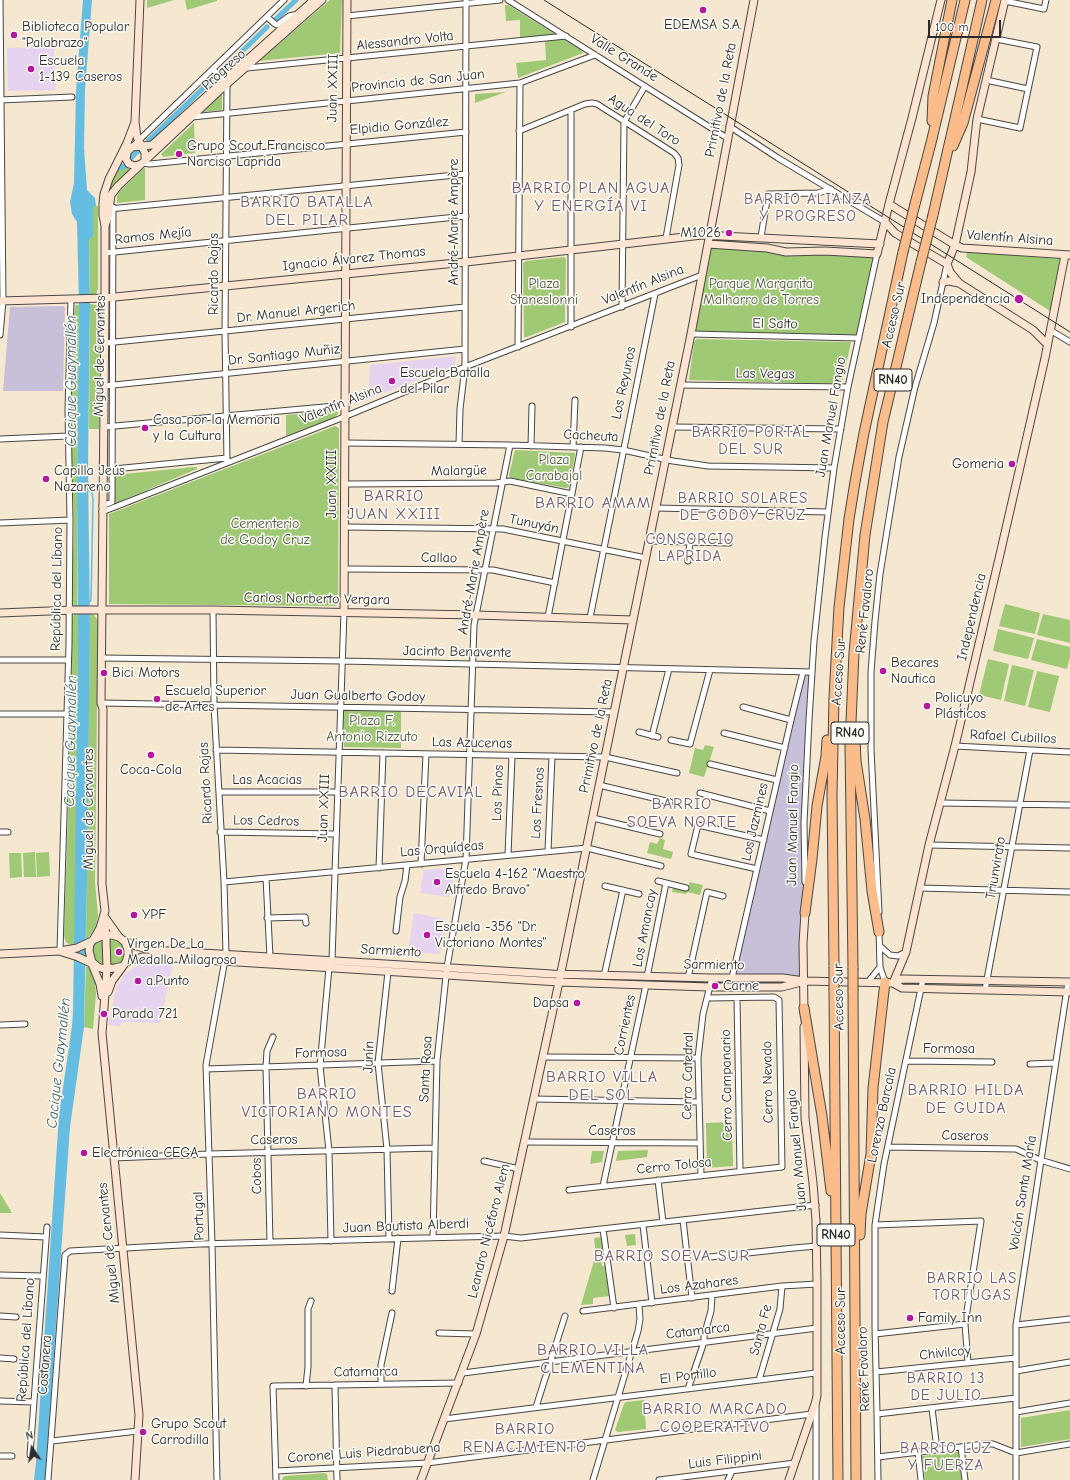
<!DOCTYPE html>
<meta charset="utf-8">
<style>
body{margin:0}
#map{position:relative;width:1070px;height:1480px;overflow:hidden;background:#f5e7d0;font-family:"Comic Neue",sans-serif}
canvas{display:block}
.north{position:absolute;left:12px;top:1428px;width:40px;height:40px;-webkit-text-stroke:3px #fdfcf7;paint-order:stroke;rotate:348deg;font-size:11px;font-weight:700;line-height:16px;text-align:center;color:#2b2b2b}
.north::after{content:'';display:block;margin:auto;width:14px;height:18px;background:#2b2b2b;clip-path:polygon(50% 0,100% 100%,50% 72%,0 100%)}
.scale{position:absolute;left:928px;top:20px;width:73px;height:18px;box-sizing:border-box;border:2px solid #2b2b2b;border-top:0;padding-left:5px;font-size:12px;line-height:14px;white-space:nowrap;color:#2b2b2b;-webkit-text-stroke:3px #fdfcf7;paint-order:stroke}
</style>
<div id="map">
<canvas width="1070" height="1480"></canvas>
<div class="north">N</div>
<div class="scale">100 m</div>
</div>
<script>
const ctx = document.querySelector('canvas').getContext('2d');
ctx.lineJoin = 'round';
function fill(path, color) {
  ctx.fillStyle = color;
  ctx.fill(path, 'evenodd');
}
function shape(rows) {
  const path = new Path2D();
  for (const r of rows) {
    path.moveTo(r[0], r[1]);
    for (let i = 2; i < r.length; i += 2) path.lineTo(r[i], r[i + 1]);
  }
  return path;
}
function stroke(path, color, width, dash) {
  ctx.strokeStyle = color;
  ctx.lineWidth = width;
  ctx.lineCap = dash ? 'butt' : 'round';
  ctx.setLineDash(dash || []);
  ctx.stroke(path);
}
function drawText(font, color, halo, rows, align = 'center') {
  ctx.font = font + ' "Comic Neue",sans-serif';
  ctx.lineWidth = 3;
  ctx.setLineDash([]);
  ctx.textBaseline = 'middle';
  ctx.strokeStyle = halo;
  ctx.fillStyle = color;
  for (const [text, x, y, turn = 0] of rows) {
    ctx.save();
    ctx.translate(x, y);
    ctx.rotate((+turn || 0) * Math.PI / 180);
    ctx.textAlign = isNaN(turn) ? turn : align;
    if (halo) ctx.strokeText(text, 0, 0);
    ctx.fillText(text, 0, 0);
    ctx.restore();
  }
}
const built = shape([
 [54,47,55,90,8,91,7,48],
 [456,356,455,365,356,404,353,403,353,398,369,396,370,365],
 [454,868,456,870,449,897,420,893,424,870],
 [414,913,444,919,440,954,408,952],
 [146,960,174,961,160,1023,122,1022,120,1026,108,1025,117,986,124,975]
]);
const industrial = shape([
 [63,306,65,308,63,391,3,391,10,307],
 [803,672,812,672,809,720,804,981,732,978]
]);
const green = shape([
 [147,0,174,0,147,8],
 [185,0,217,0,217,1,187,10],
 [330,0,342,0,340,53,259,61],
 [505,5,508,5,555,34,520,38,520,20,506,21],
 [563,39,581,50,583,53,518,78,516,63,546,60,545,41],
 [506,92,475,103,475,94],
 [222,94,222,110,203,112],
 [194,123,195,153,163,157,161,154],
 [121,162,123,164,120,167,122,169,125,166,130,170,112,187,109,192,107,202,107,193,110,183],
 [144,168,145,168,145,200,117,203,117,196,119,192],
 [93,206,98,206,98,289,96,294,90,296,89,239,93,227],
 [708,244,877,254,859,338,691,334],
 [967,252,1060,259,1050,311,966,257],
 [564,257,566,259,565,322,527,337,524,337,523,263,526,261],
 [90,304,97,305,100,313,99,429,89,429],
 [75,305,79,305,77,489,77,607,73,605,72,598,74,524,71,437,72,413,71,379,73,327],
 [697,339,851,342,842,384,689,380,694,342],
 [335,410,338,412,338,414,334,418,286,436,286,415],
 [335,426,339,428,338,603,335,606,109,604,109,514],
 [515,450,575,453,575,455,569,487,566,488,510,478,509,475],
 [194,467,197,467,197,469,116,503,114,502,114,475],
 [1005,604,1040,613,1035,634,999,626],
 [90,613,94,615,98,620,95,882,98,915,96,926,86,941],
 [74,614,78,614,78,656,75,946,72,946,66,942,64,936,70,751,72,630,72,619],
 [1043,614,1070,620,1070,643,1037,635],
 [998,629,1034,638,1028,659,993,651],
 [1037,639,1070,647,1070,657,1067,669,1031,660],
 [988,659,1009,664,1001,700,979,695],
 [1012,665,1034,670,1025,706,1004,701],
 [1037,671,1059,676,1050,712,1028,707],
 [401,710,401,748,344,747,343,711],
 [705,745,714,747,704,777,689,773,695,748,703,750],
 [660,838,665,840,663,849,673,852,671,859,647,853,650,842,657,844],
 [35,852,36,877,24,877,23,853],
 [49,852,50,876,37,877,36,853],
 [9,853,21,853,22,877,10,878],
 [690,882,703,885,700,895,687,892,686,894,672,892,673,888,687,891],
 [109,937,121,941,126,950,124,961,119,964,110,966],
 [104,938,104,965,94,959,92,948,95,943],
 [86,965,90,970,95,983,96,994,93,1029,84,1027],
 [732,1122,733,1166,707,1168,706,1123],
 [648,1150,647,1157,616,1161,618,1151],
 [592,1151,604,1151,602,1162,590,1164],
 [0,1193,12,1213,0,1213],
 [635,1234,636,1245,627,1246,625,1235],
 [601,1237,603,1252,600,1253,602,1266,605,1266,609,1296,593,1298,593,1304,581,1305,596,1254,594,1238],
 [644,1400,646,1429,618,1432,615,1430,624,1404,626,1402],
 [1070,1410,1070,1439,1021,1447,1021,1418],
 [958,1452,962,1480,925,1480,922,1456],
 [324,1473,327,1474,328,1480,282,1480,283,1477,286,1476]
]);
const water = shape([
 [83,0,92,0,85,90,84,148,87,190,95,198,96,206,93,206,93,234,92,237,89,239,90,304,88,466,90,630,87,878,84,1027,70,1127,45,1480,34,1480,36,1462,59,1115,72,1026,73,1012,78,656,77,489,79,305,77,222,72,214,70,202,74,183,76,91]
]);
const stream = shape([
 [88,604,91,600,93,500,92,492,88,490]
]);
const canal = shape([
 [276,19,296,0],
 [222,71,267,27],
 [149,140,215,77],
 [130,159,138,151],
 [121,168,124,166]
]);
const street = shape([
 [508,0,727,138],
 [1005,1,1044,9,1046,0],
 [347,16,500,0],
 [267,17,275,24,277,25,289,16,298,14],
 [247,68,566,36],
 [213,69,227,85,225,331,227,463],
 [986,80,1028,89],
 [0,100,72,97],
 [192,117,520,83,595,55],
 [977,119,1020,128,1037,47,996,39],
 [729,126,778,158,885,222],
 [519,131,585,104,592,103,597,104,674,153,678,158,679,165,666,238],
 [131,148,284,0],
 [143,163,150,164,466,132],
 [109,209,466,174],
 [761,237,768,194,818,193,831,189],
 [105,253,466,216],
 [622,307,624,122,645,86],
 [571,327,571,110],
 [1050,330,1070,342],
 [691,334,859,338],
 [0,335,3,301,0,0],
 [105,343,465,307],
 [518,347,520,83],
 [680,385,848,387],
 [104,386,465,349],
 [104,427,346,405],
 [672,427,841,429],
 [0,439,68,436],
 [345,443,510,445,605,448,623,450,673,461,708,466,834,468],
 [459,444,460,409,465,367,465,349,466,0],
 [531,446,532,406],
 [573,447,575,400],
 [103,470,227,458],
 [345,484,496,483,510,481,572,494],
 [102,506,112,502,113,207],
 [656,508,828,512],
 [102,512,339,419,465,367,702,275],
 [0,523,70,520],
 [345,527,503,529,646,558],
 [649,541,729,543],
 [688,561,690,542],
 [345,569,493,570,555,583],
 [213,610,214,705,224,882,226,954,206,1065,212,1244,217,1480],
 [548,617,581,447],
 [590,618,655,294],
 [101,658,343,661,812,672],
 [0,660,68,660],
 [101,703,614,712],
 [743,707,791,720],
 [0,714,67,714],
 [639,732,658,737],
 [724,733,785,748],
 [652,736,669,669],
 [671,740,690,744,710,670],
 [955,746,1070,752],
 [216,750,605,757,677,773],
 [710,764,777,780],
 [599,785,670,802],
 [219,792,338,792],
 [700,793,770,811],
 [940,803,1070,805],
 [593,818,660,834],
 [0,832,8,832],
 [220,832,336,834],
 [929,845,1070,848],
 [548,851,552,756],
 [508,855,512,756],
 [421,864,426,754],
 [379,868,383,753],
 [757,869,691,854,698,825,764,840],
 [266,878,270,957],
 [658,881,686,888],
 [224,882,587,848,661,866],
 [805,882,804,823,809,720,814,641,825,537,834,468,848,387,877,254],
 [605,886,639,894],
 [920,888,1070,892],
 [879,912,871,749,871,672,875,621,880,574,899,457,915,387,934,323,947,264],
 [267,918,305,917,306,923],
 [879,930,880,967,885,982],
 [396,931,400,897,405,881,407,865],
 [880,946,890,955,898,956,906,952],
 [60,951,69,645,70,520,68,410,71,299],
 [388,972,378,1063,387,1149,389,1239],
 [604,976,623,890],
 [647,977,666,883],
 [688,978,707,892,723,896],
 [732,978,791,720,803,672],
 [868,982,880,967],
 [985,990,1030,750],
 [737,998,740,1171],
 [0,1025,25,1024],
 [543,1057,698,1058],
 [907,1061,992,1062],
 [1030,1064,1055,1063],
 [206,1069,437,1061],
 [534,1099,699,1102],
 [525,1142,700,1143],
 [888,1147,1016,1149,1040,1160,1070,1169],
 [114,1158,209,1154,434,1148],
 [484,1161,519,1169],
 [701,1176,698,1058,703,1014,712,978],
 [658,1180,663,1222],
 [603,1186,646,985],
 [569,1190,782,1167,779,1000,774,997,707,998],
 [683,1220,692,1298],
 [643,1225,652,1303],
 [875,1225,981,1221,965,1324,968,1363],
 [603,1229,614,1308],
 [0,1235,46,1237],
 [433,1237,437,1061,447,967,466,859,474,625,510,445],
 [331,1241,329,1151,320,1066,329,968,332,960,344,612],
 [270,1242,266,1067,267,1051,273,1037],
 [710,1257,794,1248,817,1246],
 [0,1275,43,1276],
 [392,1291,398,1238],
 [583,1311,782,1286,817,1284],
 [0,1316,16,1317],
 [1016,1325,1070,1319],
 [439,1333,476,1334],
 [875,1334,965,1324],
 [0,1358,14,1359],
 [1016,1371,1070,1362],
 [876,1372,1016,1358],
 [463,1373,817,1328],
 [759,1380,780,1309,782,1286],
 [381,1384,381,1365,392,1313],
 [335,1385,337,1480],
 [306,1386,308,1367,308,1309,311,1301],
 [688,1389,704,1342,704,1336,711,1311,712,1296],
 [0,1401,34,1402],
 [816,1404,816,1480],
 [536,1407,565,1316],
 [932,1408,937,1450],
 [1016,1412,1070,1403],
 [877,1414,1016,1398],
 [444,1419,816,1373],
 [52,1441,138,1431],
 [961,1447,965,1480],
 [918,1452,921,1480],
 [30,1455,47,1227],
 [0,1456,12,1456],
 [878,1457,985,1444,993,1444,1016,1453,1070,1444],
 [276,1471,427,1463,606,1440,812,1414],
 [48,1480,65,1255,70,1251,200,1244,422,1238,504,1236,521,1238,816,1205],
 [276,1480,273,1386,459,1383],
 [593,1480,638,1331,640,1319,639,1305],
 [659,1480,795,1463],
 [728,1480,732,1471],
 [878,1480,877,1414,875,1326,875,1225,884,1164,923,979],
 [1016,1480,1016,1325,1068,982]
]);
const secondary = shape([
 [140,0,135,122,137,137,145,153,145,161],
 [127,153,126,159,129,164,136,166,141,164],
 [123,156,132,147,152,145,314,0],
 [889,204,955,245,962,248,1070,255],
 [885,222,895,233,947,264],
 [105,226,108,217,111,195,118,186,219,91,322,0],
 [708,244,767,248,786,252,825,251,877,254,889,204,912,118,941,0],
 [947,264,955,245,971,172,977,119,1005,0],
 [947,264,950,272,959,283,1033,330,1047,344],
 [943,282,949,281,959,283],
 [0,301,105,298,466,262,702,235,880,244],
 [344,612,347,0],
 [0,613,74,610,213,610,476,615,633,620],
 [104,916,119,937],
 [104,917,106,937,107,969,102,1033,139,1415,135,1480],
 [104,935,111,935,119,937,125,942,128,950,128,955,126,962,123,966,115,968,104,969,98,967,92,962,89,951,90,944,93,940,104,935],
 [93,940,100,928,105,911,102,884,103,709,101,703,105,306,105,226,103,215,103,203,104,194,109,179,127,143,135,122],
 [123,940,136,946,152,950,552,974,712,978,783,978,804,981,893,983,902,988,1070,992],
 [62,952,78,957,93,964],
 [0,954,60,951,77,948,92,941],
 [126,962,142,957,157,957,559,982,646,985,710,987,782,987,801,982],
 [92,964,100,984,102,996],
 [893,983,906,952,929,845,955,746,1001,550,1045,358,1065,255],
 [893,983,902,979,1070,982],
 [108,992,112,981,123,966],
 [804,1012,803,943,805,913],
 [421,1480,476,1334,504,1236,559,982,633,620,691,334,754,0],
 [789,1480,816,1401,817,1395,817,1284,816,1221,813,1183,805,1118,804,1027]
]);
const highway = shape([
 [932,121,933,96,952,0],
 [953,146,963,123,996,0],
 [915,204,931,143,965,0],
 [933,215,982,0],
 [855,739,856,761,865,819,872,891,879,932],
 [805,913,812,859,817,806,826,756,827,740],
 [834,967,832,795,834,697,839,607,849,519,855,482,864,433,903,252],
 [853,968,850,745,854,653,865,535,883,422,921,262],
 [834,990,838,1480],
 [853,991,856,1480],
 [804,1008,822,1116,831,1191],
 [860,1235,861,1214,871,1154,873,1088,885,982]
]);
const tram = shape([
 [544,0,1070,332]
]);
const highwayBridge = shape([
 [903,252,915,204],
 [921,262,933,215],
 [834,967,834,990],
 [853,968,853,991]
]);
const markers = [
 [703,10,4,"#b5179e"],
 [14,35,4,"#b5179e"],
 [31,69,4,"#b5179e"],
 [179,154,4,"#b5179e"],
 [729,233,4,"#b5179e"],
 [1019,299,5,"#b5179e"],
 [392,381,4,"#b5179e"],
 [145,428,4,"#b5179e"],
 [1012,464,4,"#b5179e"],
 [46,479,4,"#b5179e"],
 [883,671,4,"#b5179e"],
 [104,673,4,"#b5179e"],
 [157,699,4,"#b5179e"],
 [927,706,4,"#b5179e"],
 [151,755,4,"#b5179e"],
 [437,882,4,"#b5179e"],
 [134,915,4,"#b5179e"],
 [427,935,4,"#b5179e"],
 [119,952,4,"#b5179e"],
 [138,981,4,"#b5179e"],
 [715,986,4,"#b5179e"],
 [577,1003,4,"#b5179e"],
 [104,1014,4,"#b5179e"],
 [84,1153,4,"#b5179e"],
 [910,1318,4,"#b5179e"],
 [143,1432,4,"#b5179e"]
];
const shields = [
 [893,380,38],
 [850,733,38],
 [836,1235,38]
];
const shieldNames = [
 ["RN40",893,380],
 ["RN40",850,733],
 ["RN40",836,1235]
];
const poiNames = [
 ["EDEMSA S.A.",703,25,"center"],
 ["Biblioteca Popular",22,27],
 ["\"Palabrazo\"",22,43],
 ["Escuela",39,61],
 ["1-139 Caseros",39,77],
 ["Grupo Scout Francisco",187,146],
 ["Narciso Laprida",187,162],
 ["M1026",721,233,"right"],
 ["Independencia",1010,299,"right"],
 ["Escuela Batalla",400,373],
 ["del Pilar",400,389],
 ["Casa por la Memoria",153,420],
 ["y la Cultura",153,436],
 ["Gomeria",1004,464,"right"],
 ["Capilla Jeús",54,471],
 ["Nazareno",54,487],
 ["Becares",891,663],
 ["Nautica",891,679],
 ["Bici Motors",112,673],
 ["Escuela Superior",165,691],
 ["de Artes",165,707],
 ["Policuyo",935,698],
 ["Plásticos",935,714],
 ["Coca-Cola",151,770,"center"],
 ["Escuela 4-162 \"Maestro",445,874],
 ["Alfredo Bravo\"",445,890],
 ["YPF",142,915],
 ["Escuela -356 \"Dr.",435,927],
 ["Victoriano Montes\"",435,943],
 ["Virgen De La",127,944],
 ["Medalla Milagrosa",127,960],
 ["a.Punto",146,981],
 ["Carne",723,986],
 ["Dapsa",569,1003,"right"],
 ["Parada 721",112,1014],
 ["Electrónica CEGA",92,1153],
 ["Family Inn",918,1318],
 ["Grupo Scout",151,1424],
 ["Carrodilla",151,1440]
];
const streetNames = [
 ["Alessandro Volta",405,41,-6],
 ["Valle Grande",624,58,32],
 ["Progreso",224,70,-42],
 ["Provincia de San Juan",418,81,-6],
 ["Juan XXIII",333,88,-89],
 ["Primitivo de la Reta",721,100,-79],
 ["Agua del Toro",644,120,33],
 ["Elpidio González",399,126,-5],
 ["André-Marie Ampère",454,222,-90],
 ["Ramos Mejía",153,236,-6],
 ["Valentín Alsina",1010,238,4],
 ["Ignacio Álvarez Thomas",354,259,-6],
 ["Ricardo Rojas",214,274,-90],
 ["Valentín Alsina",643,285,-22],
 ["Dr. Manuel Argerich",296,312,-6],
 ["Acceso Sur",894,315,-77],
 ["El Salto",775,324,1],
 ["Dr. Santiago Muñiz",284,355,-6],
 ["Miguel de Cervantes",100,356,-89],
 ["Las Vegas",765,374,1],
 ["Los Reyunos",624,383,-78],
 ["Valentín Alsina",341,404,-22],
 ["Juan Manuel Fangio",831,417,-80],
 ["Primitivo de la Reta",660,418,-79],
 ["Cacheuta",591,436,3],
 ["Malargüe",459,471,-1],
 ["Juan XXIII",332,484,-90],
 ["Tunuyán",534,524,12],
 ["Callao",439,558,1],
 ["André-Marie Ampère",474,572,-80],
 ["República del Líbano",57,589,-89],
 ["Carlos Norberto Vergara",317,599,1],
 ["René Favaloro",865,611,-84],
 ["Independencia",972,617,-77],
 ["Jacinto Benavente",457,652,1],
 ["Acceso Sur",839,672,-86],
 ["Juan Gualberto Godoy",358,696,1],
 ["Primitivo de la Reta",596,736,-78],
 ["Rafael Cubillos",1013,737,3],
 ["Las Azucenas",472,743,1],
 ["Las Acacias",267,780],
 ["Ricardo Rojas",206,783,-93],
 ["Los Pinos",498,793,-88],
 ["Los Fresnos",538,803,-87],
 ["Juan XXIII",324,808,-88],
 ["Miguel de Cervantes",89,809,-90],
 ["Los Cedros",266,821,1],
 ["Los Jazmines",755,822,-77],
 ["Juan Manuel Fangio",793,825,-89],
 ["Las Orquídeas",442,849,-5],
 ["Triunvirato",996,868,-80],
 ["Los Amancay",645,928,-79],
 ["Sarmiento",391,951,3],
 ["Sarmiento",714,965,1],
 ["Acceso Sur",839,997,-91],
 ["Corrientes",625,1025,-78],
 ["Formosa",949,1049],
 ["Formosa",321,1053,-2],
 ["Junín",369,1057,-88],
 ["Santa Rosa",426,1069,-87],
 ["Cerro Catedral",688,1076,-89],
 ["Cerro Nevado",768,1082,-91],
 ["Cerro Campanario",727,1085,-91],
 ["Lorenzo Barcala",882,1115,-78],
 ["Caseros",612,1131],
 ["Caseros",965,1136,1],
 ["Caseros",274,1140,-1],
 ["Juan Manuel Fangio",797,1150,-95],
 ["Cerro Tolosa",674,1166,-6],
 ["Cobos",257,1176,-91],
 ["Volcán Santa María",1023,1193,-81],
 ["Portugal",199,1216,-92],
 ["Juan Bautista Alberdi",406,1226,-2],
 ["Leandro Nicéforo Alem",489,1231,-76],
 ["Miguel de Cervantes",109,1243,-96],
 ["Los Azahares",699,1285,-7],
 ["Acceso Sur",841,1321,-90],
 ["Santa Fe",761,1330,-75],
 ["Catamarca",698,1331,-7],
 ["República del Líbano",26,1340,-86],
 ["Chivilcoy",945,1353,-6],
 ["Costanera",45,1365,-86],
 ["René Favaloro",864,1369,-92],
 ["Catamarca",366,1372,-1],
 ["El Portillo",688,1376,-7],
 ["Coronel Luis Piedrabuena",364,1453,-4],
 ["Luis Filippini",725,1460,-7]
];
const parkNames = [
 ["Plaza",544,284],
 ["Staneslonni",544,300],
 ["Parque Margarita",761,284],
 ["Malharro de Torres",761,300],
 ["Plaza",554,460],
 ["Carabajal",554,476],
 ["Cementerio",265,524],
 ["de Godoy Cruz",265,540],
 ["Plaza F.",372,721],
 ["Antonio Rizzuto",372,737]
];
const neighbourhoodNames = [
 ["BARRIO ALIANZA",808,200],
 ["Y PROGRESO",808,217],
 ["BARRIO PORTAL",751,433],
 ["DEL SUR",751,450],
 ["BARRIO SOLARES",743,499],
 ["DE GODOY CRUZ",743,516],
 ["CONSORCIO",690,540],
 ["LAPRIDA",690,557],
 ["BARRIO LAS",972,1279],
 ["TORTUGAS",972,1296],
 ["BARRIO 13",946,1379],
 ["DE JULIO",946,1396],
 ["BARRIO LUZ",946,1449],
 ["Y FUERZA",946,1466]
];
const waterNames = [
 ["Cacique Guaymallén",72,381,-90],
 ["Cacique Guaymallén",71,741,-89],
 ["Cacique Guaymallén",59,1063,-84]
];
const quarterNames = [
 ["BARRIO PLAN AGUA",591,188],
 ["Y ENERGÍA VI",591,206],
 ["BARRIO BATALLA",307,202],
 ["DEL PILAR",307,220],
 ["BARRIO",394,496],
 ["JUAN XXIII",394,514],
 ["BARRIO AMAM",593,503],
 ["BARRIO DECAVIAL",411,792],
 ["BARRIO",682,804],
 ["SOEVA NORTE",682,822],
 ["BARRIO VILLA",602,1077],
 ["DEL SOL",602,1095],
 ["BARRIO HILDA",966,1090],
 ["DE GUIDA",966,1108],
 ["BARRIO",327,1094],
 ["VICTORIANO MONTES",327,1112],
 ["BARRIO SOEVA SUR",672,1256],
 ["BARRIO VILLA",593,1350],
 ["CLEMENTINA",593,1368],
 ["BARRIO MARCADO",715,1409],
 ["COOPERATIVO",715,1427],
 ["BARRIO",525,1429],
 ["RENACIMIENTO",525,1447]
];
fill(built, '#e6d3f0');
fill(industrial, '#c8c0d8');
fill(green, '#9fc975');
fill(water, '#65bde2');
stroke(stream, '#65bde2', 1.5);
stroke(canal, '#65bde2', 5);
stroke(street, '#494744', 7);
stroke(secondary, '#494744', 9);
stroke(highway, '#494744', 11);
stroke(street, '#fff', 5);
stroke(secondary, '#fde4d0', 7);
stroke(highway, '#f9bc8a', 9);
stroke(tram, '#2b2b2b', 1);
stroke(highwayBridge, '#494744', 11, []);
stroke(highwayBridge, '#f9bc8a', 9);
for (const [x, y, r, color] of markers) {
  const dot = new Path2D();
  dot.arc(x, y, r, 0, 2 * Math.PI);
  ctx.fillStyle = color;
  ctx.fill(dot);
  stroke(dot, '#fdfcf7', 1.5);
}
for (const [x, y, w] of shields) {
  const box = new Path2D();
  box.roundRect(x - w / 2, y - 11, w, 22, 3);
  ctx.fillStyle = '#fdfcf7';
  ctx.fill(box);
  stroke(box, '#2b2b2b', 1);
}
drawText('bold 13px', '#2b2b2b', null, shieldNames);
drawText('14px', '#2b2b2b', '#fdfcf7', poiNames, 'left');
drawText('14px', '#2b2b2b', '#fdfcf7', streetNames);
drawText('14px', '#4e5a41', '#fdfcf7', parkNames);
ctx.letterSpacing = '1px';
drawText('15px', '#6d5769', '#fdfcf7', neighbourhoodNames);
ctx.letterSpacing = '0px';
drawText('italic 15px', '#3f5e6b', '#fdfcf7', waterNames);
ctx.letterSpacing = '1px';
drawText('16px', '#6d5769', '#fdfcf7', quarterNames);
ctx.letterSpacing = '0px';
</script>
